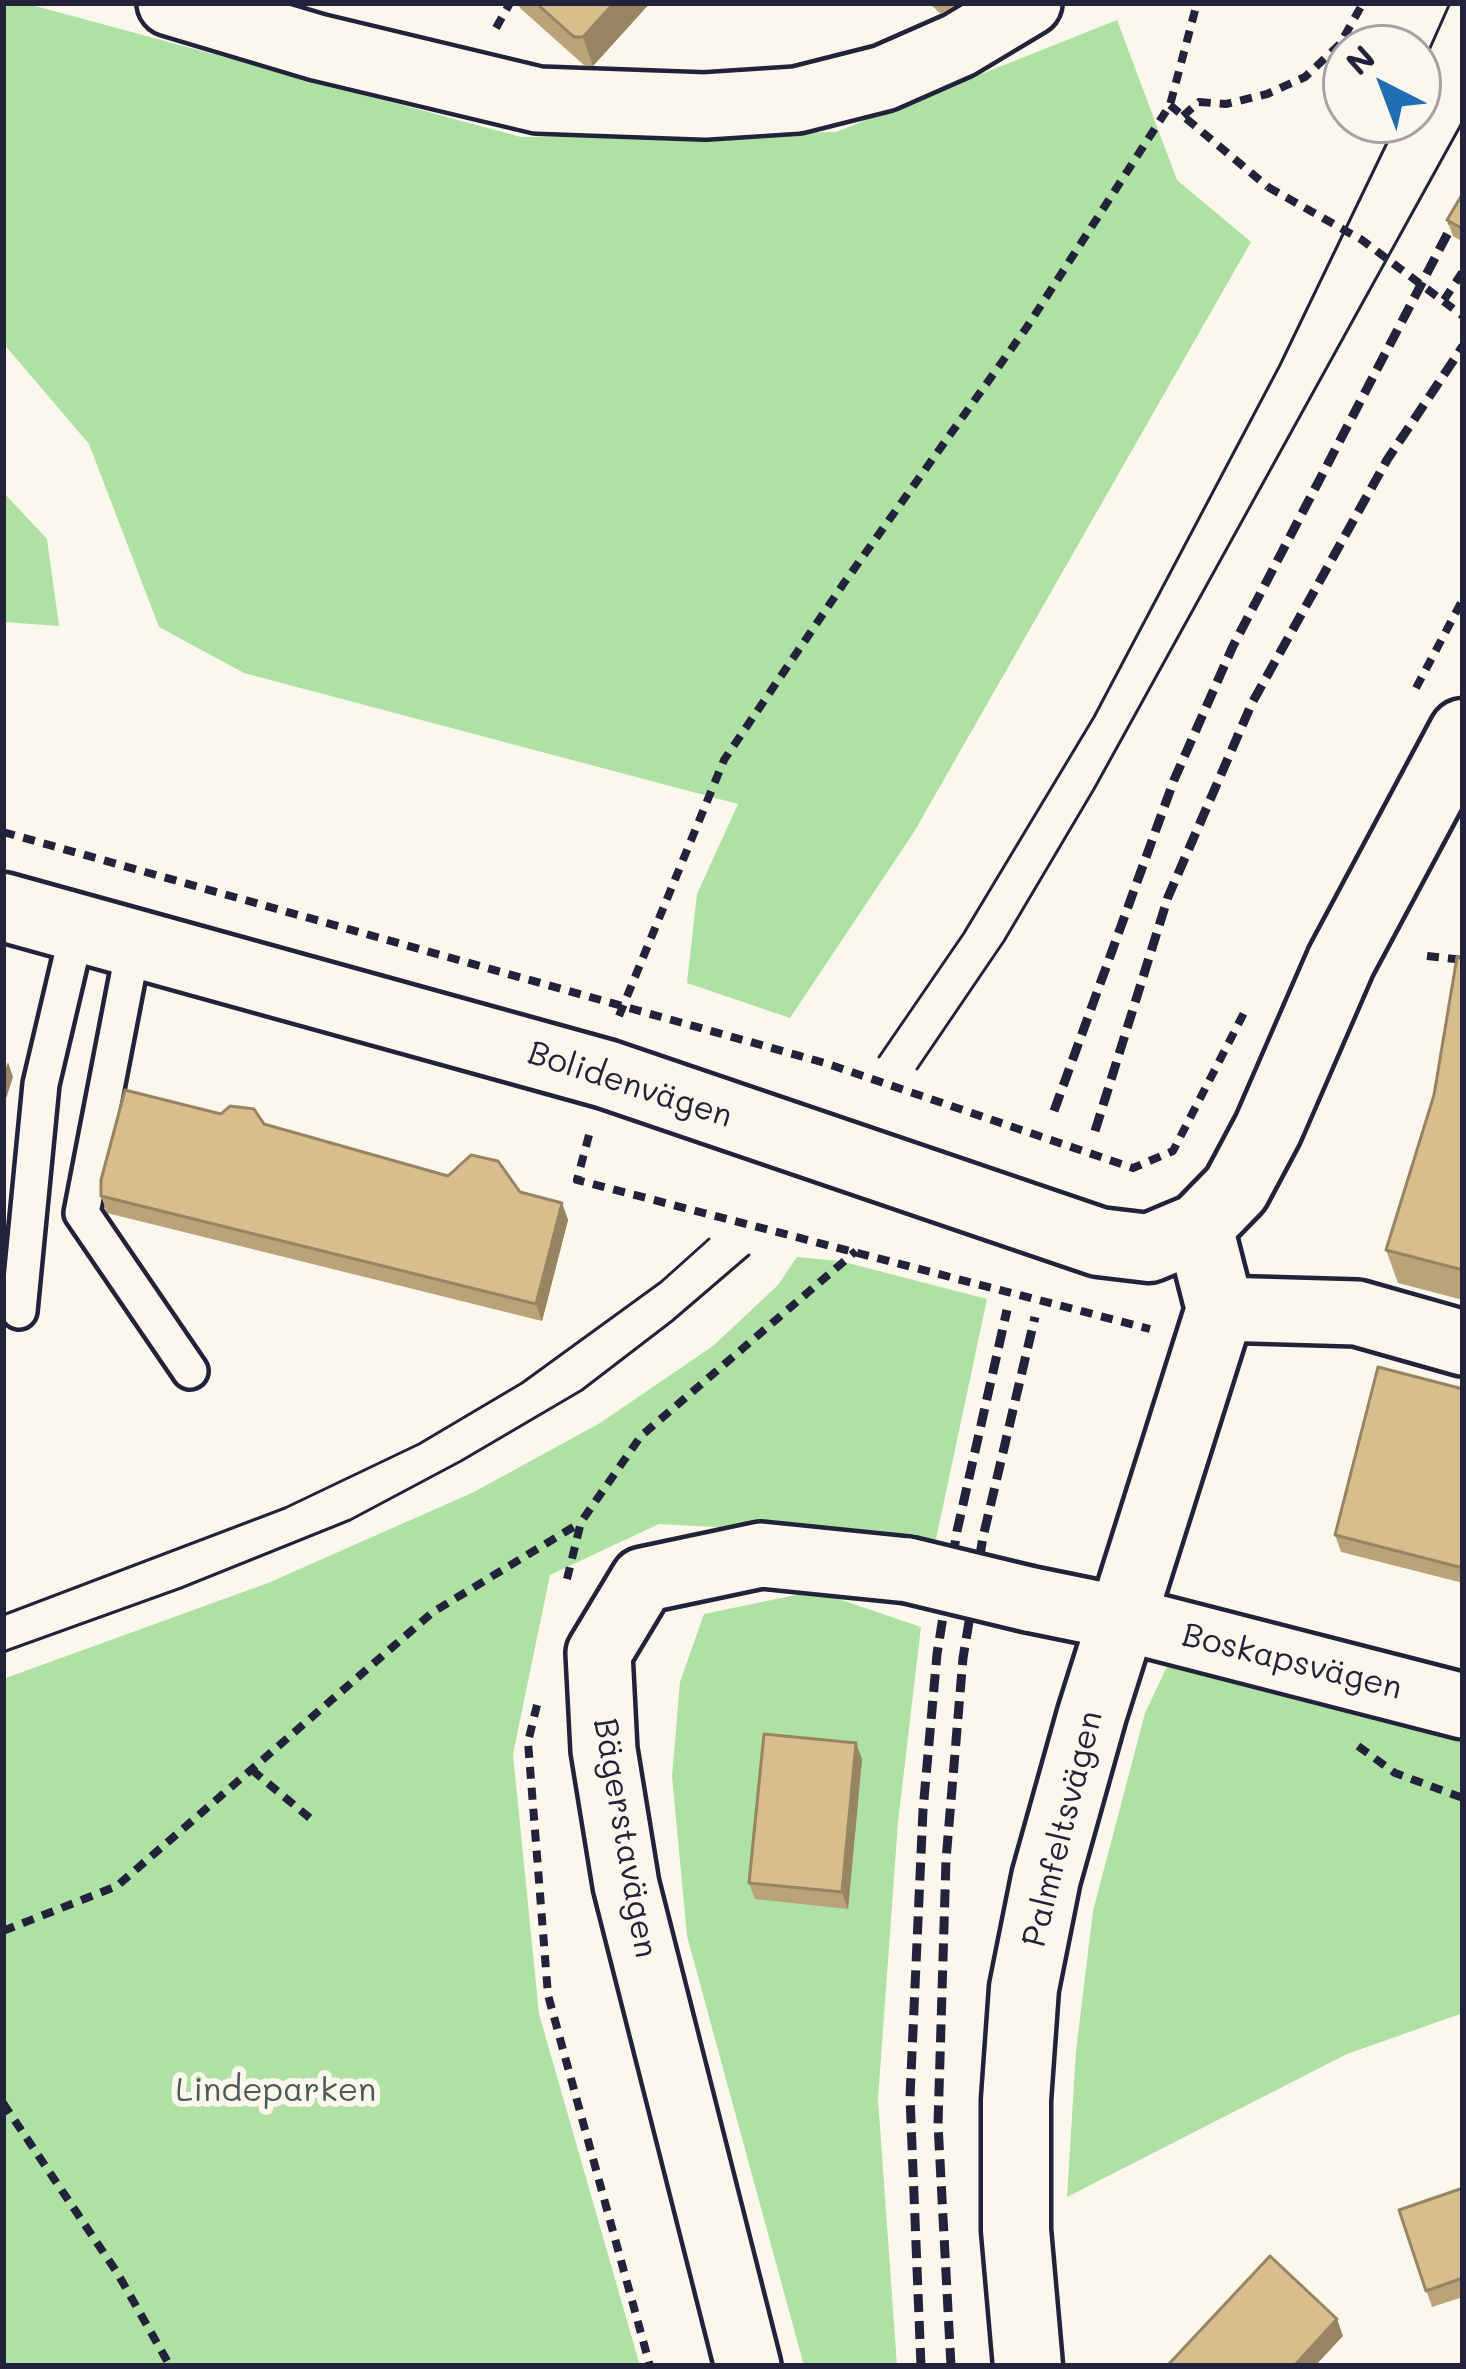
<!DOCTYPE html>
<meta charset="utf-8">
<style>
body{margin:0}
#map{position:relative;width:1466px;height:2369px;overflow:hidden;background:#fbf7ec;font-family:Mali,sans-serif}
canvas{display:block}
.frame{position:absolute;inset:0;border:6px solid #22223b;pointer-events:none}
.north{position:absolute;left:1322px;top:24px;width:120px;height:120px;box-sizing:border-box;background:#fbf7ec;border:3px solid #a4a2a5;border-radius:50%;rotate:318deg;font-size:33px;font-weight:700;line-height:48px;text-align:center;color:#22223b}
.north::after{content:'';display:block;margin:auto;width:42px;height:54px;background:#1f6fb2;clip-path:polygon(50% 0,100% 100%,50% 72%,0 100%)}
</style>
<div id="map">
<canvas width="1466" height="2369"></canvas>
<div class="frame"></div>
<div class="north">N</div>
</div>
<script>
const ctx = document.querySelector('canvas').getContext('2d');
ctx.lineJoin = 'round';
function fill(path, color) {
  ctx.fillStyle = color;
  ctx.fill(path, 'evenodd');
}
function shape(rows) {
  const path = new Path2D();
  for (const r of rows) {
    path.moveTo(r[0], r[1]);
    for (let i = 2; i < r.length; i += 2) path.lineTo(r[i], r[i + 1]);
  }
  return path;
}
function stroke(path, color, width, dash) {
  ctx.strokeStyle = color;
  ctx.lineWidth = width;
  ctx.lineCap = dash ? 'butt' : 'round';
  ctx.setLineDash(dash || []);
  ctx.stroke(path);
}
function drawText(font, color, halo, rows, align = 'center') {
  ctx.font = font + ' Mali,sans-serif';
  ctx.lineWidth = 12;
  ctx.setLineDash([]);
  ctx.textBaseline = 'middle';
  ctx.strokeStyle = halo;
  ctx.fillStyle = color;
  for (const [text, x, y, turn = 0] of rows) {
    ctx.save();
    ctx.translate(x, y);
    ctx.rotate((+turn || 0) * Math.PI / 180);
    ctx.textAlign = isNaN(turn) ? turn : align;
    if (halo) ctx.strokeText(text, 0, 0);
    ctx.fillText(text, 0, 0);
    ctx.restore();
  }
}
const green = shape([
 [3,3,24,3,521,137,836,132,1117,20,1177,180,1251,242,914,832,790,1018,687,983,697,894,738,804,244,673,159,627,89,444,3,343],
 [3,492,47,539,59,626,3,622],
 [797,1257,840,1261,987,1299,936,1539,659,1524,550,1575,513,1754,539,2014,640,2366,3,2366,3,1679,268,1583,474,1492,600,1423,713,1346,778,1285],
 [815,1591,921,1627,898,1822,878,2099,897,2366,804,2366,687,1936,672,1776,680,1682,704,1614],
 [1174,1652,1463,1740,1463,2013,1347,2054,1067,2197,1076,2051,1093,1911,1145,1713]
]);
const path = shape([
 [496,28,510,3],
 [1170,105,1268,187],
 [1183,116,1199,102,1226,104,1267,94,1305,77,1340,44,1363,3],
 [1444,300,1463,271],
 [1416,688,1463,599],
 [3,832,825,1063,1133,1168,1173,1151,1246,1009],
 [1427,956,1463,960],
 [619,1016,724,760,844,583,1027,327,1170,105,1197,3],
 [589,1135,577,1180,1150,1329],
 [567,1579,581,1522,641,1436,856,1251],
 [537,1705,528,1742,548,1995,650,2366],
 [1358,1746,1395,1773,1463,1798],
 [252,1770,311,1819],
 [3,1931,117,1886,433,1612,580,1523],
 [3,2103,118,2274,170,2366]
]);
const lane = shape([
 [134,943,82,1213,190,1371],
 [19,1311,41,1084,78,927]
]);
const street = shape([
 [170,3,317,47,538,100,705,106,797,100,884,78,959,45,1029,3],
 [1220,1309,1357,1313,1463,1343],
 [1028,1599,1121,1618,1463,1706],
 [748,2366,626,1885,604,1750,599,1653,643,1580,761,1555,908,1570]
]);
const secondary = shape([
 [3,907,606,1074,1099,1242,1149,1248,1199,1227,1236,1189,1268,1129,1341,961,1463,733],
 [1028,2366,1016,2230,1016,2100,1024,1988,1046,1878,1092,1714,1220,1309,1199,1227]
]);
const tram = shape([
 [1418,75,1450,3],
 [879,1057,964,933,1094,717,1280,365,1398,120],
 [917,1069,1004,941,1094,789,1463,121],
 [3,1615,285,1508,419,1444,522,1383,661,1282,709,1239],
 [3,1652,181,1588,350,1520,461,1461,582,1390,672,1321,749,1255]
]);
const rail = shape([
 [1054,1111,1174,780,1233,646,1463,204],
 [1095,1131,1168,897,1252,703,1387,460,1463,346],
 [921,2366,910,2097,923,1810,937,1654,957,1531,1007,1310],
 [951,2366,938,2124,946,1860,963,1658,983,1537,1035,1317]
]);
const pathBridge = shape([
 [1268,187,1362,240,1463,316]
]);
const streetBridge = shape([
 [908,1570,1028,1599]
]);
const wall = shape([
 [518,3,650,3,593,66,585,66,520,8],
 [929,3,959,3,941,14],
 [1463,193,1463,242,1453,236,1447,220],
 [1463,959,1463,1300,1398,1283,1386,1250,1434,1095],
 [448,1176,562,1203,568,1220,542,1321,107,1213,101,1196],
 [1463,1389,1463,1583,1341,1552,1335,1535],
 [862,1759,848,1909,755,1899,749,1883],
 [1463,2188,1463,2297,1432,2307,1399,2210]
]);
const shadedWall = shape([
 [614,3,650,3,593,66,583,37],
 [8,1062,13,1077,3,1108,3,1076],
 [562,1203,568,1220,542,1321,536,1304],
 [856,1743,862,1759,848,1909,842,1892],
 [1337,2319,1343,2336,1315,2366,1294,2366]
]);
const building = shape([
 [536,3,614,3,583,37,574,37,536,3],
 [1463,193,1463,229,1447,220,1463,193],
 [1457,957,1463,959,1463,1270,1386,1250,1434,1095,1457,957],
 [125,1090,221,1114,230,1106,254,1109,264,1124,448,1176,471,1155,498,1161,520,1192,562,1203,536,1304,101,1196,101,1180,125,1090],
 [1378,1367,1463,1389,1463,1568,1335,1535,1378,1367],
 [764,1734,856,1743,842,1892,749,1883,764,1734],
 [1463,2188,1463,2278,1426,2291,1399,2210,1463,2188],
 [1270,2256,1337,2319,1294,2366,1167,2366,1270,2256]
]);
const streetNames = [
 ["Bolidenvägen",630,1085,18],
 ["Boskapsvägen",1292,1662,14],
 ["Palmfeltsvägen",1063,1829,-76],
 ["Bägerstavägen",625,1838,80]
];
const parkNames = [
 ["Lindeparken",276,2091]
];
fill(green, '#aee1a3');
stroke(lane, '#22223b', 42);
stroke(street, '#22223b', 72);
stroke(secondary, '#22223b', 75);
stroke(path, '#22223b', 8, [12, 9]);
stroke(lane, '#fbf7ec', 33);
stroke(street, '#fbf7ec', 63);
stroke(secondary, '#fbf7ec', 66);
stroke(tram, '#22223b', 3);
stroke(rail, '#22223b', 9, [18, 9]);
stroke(streetBridge, '#22223b', 72, []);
stroke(pathBridge, '#22223b', 8, [12, 9]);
stroke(streetBridge, '#fbf7ec', 63);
fill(wall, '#baa379');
fill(shadedWall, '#978463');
fill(building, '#d8bd8d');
stroke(building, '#978463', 3);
drawText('33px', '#22223b', '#fbf7ec', streetNames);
drawText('33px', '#4c5b5a', '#fbf7ec', parkNames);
</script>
